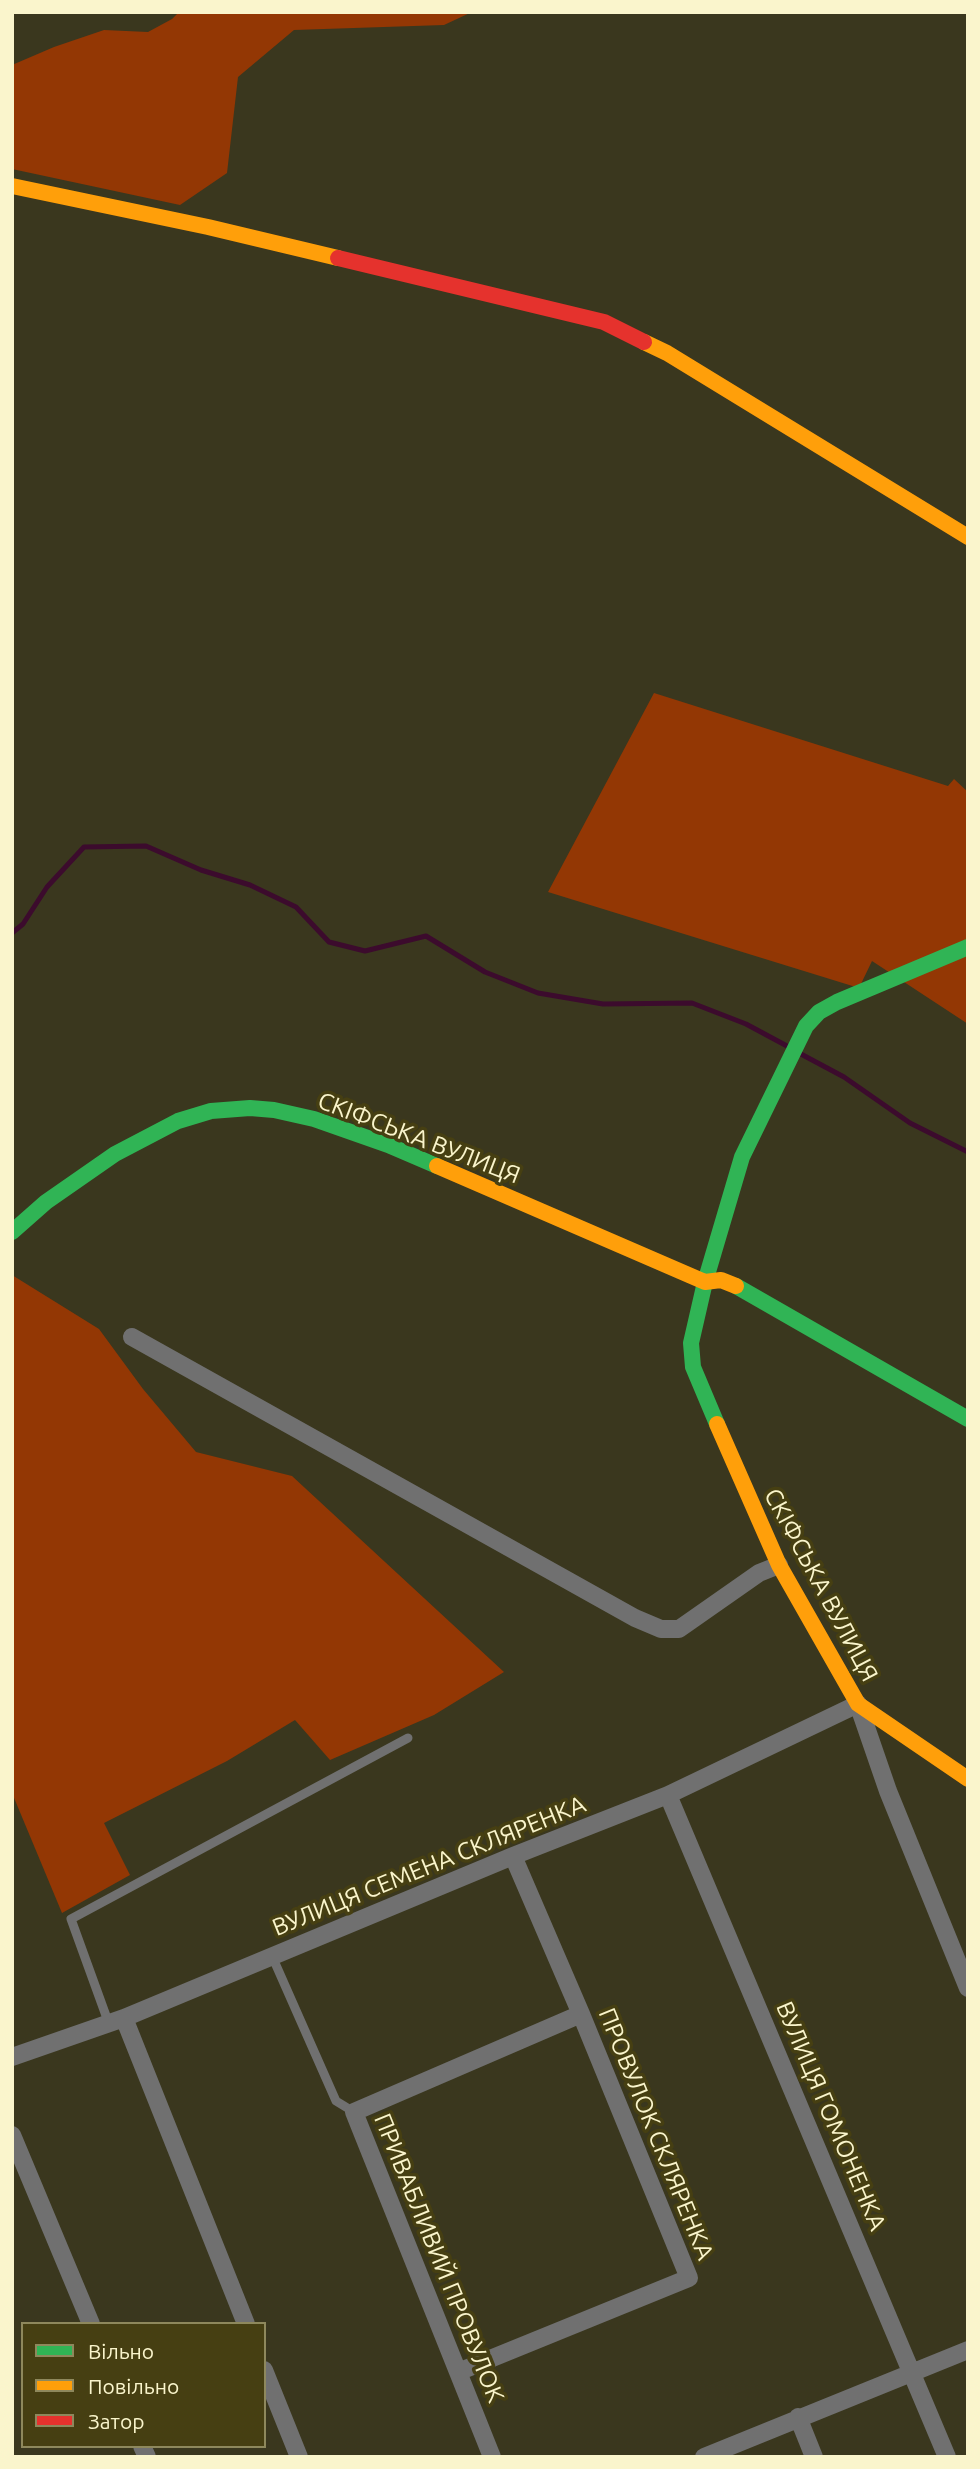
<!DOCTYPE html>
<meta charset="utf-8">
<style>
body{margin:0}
#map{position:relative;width:980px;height:2469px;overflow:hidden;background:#3a371e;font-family:Ubuntu,sans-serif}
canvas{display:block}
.frame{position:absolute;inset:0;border:14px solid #faf5cc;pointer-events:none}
.legend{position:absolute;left:21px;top:2322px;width:245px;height:126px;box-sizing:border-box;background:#463f12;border:2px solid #8e885c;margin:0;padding:9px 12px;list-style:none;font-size:21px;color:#faf5cc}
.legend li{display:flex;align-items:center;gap:14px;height:35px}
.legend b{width:35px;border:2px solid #8e885c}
</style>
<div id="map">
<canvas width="980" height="2469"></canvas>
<div class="frame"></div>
<ul class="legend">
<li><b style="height:9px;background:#30b455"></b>Вільно</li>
<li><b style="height:9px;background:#ff9f0a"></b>Повільно</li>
<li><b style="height:9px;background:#e5322d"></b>Затор</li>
</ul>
</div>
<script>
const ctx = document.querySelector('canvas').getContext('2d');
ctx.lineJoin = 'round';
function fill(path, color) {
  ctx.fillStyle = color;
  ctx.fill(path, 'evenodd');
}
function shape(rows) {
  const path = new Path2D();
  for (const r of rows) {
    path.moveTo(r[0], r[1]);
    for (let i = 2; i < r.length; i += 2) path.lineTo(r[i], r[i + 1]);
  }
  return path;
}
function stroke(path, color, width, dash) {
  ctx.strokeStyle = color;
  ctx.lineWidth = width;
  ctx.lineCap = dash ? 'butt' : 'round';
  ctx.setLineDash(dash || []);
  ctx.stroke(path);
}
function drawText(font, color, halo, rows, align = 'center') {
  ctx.font = font + ' Ubuntu,sans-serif';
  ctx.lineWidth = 7;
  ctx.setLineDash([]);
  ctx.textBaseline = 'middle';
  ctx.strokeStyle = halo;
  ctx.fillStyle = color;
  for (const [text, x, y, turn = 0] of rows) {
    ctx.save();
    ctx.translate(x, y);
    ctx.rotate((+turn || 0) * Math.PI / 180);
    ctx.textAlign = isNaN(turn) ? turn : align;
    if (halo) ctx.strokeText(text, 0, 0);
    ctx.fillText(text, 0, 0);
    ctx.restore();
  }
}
const green = shape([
 [179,12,472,12,444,25,294,30,238,77,227,173,180,205,12,169,12,65,54,47,104,30,148,32,172,19],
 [654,693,948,786,954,779,968,792,968,1024,872,961,859,988,548,892],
 [12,1275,99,1329,143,1389,196,1452,292,1476,504,1672,434,1715,330,1760,295,1720,227,1761,104,1823,130,1875,62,1913,12,1793]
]);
const stream = shape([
 [12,933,23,924,47,887,84,847,146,846,201,870,250,885,296,907,329,942,365,951,426,936,485,972,538,993,603,1004,692,1003,746,1024,787,1046],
 [799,1053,844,1077,910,1123,968,1152]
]);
const lane = shape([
 [272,1956,336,2101,354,2112],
 [109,2024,71,1919,408,1738]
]);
const street = shape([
 [132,1337,635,1618,661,1629,679,1629,759,1573,779,1565],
 [668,1795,947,2457],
 [124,2018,246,2324],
 [12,2057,124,2018,513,1856,668,1795,858,1704,888,1791,968,1988],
 [12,2135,91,2324],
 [264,2370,299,2457],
 [458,2372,689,2278,581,2014,513,1856],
 [798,2417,814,2457],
 [142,2446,147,2457],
 [492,2457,354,2112,581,2014],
 [704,2457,968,2350]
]);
const fast = shape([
 [12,1232,46,1202,115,1154,178,1121,211,1111,250,1108,274,1110,314,1119,388,1145,437,1166],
 [736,1286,968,1419],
 [717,1424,693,1367,691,1343,705,1282,742,1157,806,1026,819,1012,837,1002,968,947]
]);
const slow = shape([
 [12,186,208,227,338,258],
 [644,342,667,353,968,537],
 [437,1166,705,1282,721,1280,736,1286],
 [717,1424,779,1565,858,1704,968,1779]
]);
const jam = shape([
 [338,258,604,322,644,342]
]);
const streetNames = [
 ["СКІФСЬКА ВУЛИЦЯ",419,1138,21],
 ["СКІФСЬКА ВУЛИЦЯ",821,1585,62],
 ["ВУЛИЦЯ СЕМЕНА СКЛЯРЕНКА",429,1866,-22],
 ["ВУЛИЦЯ ГОМОНЕНКА",831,2116,67],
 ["ПРОВУЛОК СКЛЯРЕНКА",656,2134,68],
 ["ПРИВАБЛИВИЙ ПРОВУЛОК",439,2258,68]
];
fill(green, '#933704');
stroke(stream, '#3c0b2d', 5);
stroke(lane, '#707070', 9);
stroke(street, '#707070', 18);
stroke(fast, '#30b455', 16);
stroke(slow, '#ff9f0a', 16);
stroke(jam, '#e5322d', 16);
drawText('24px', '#faf5cc', '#463f12', streetNames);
</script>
